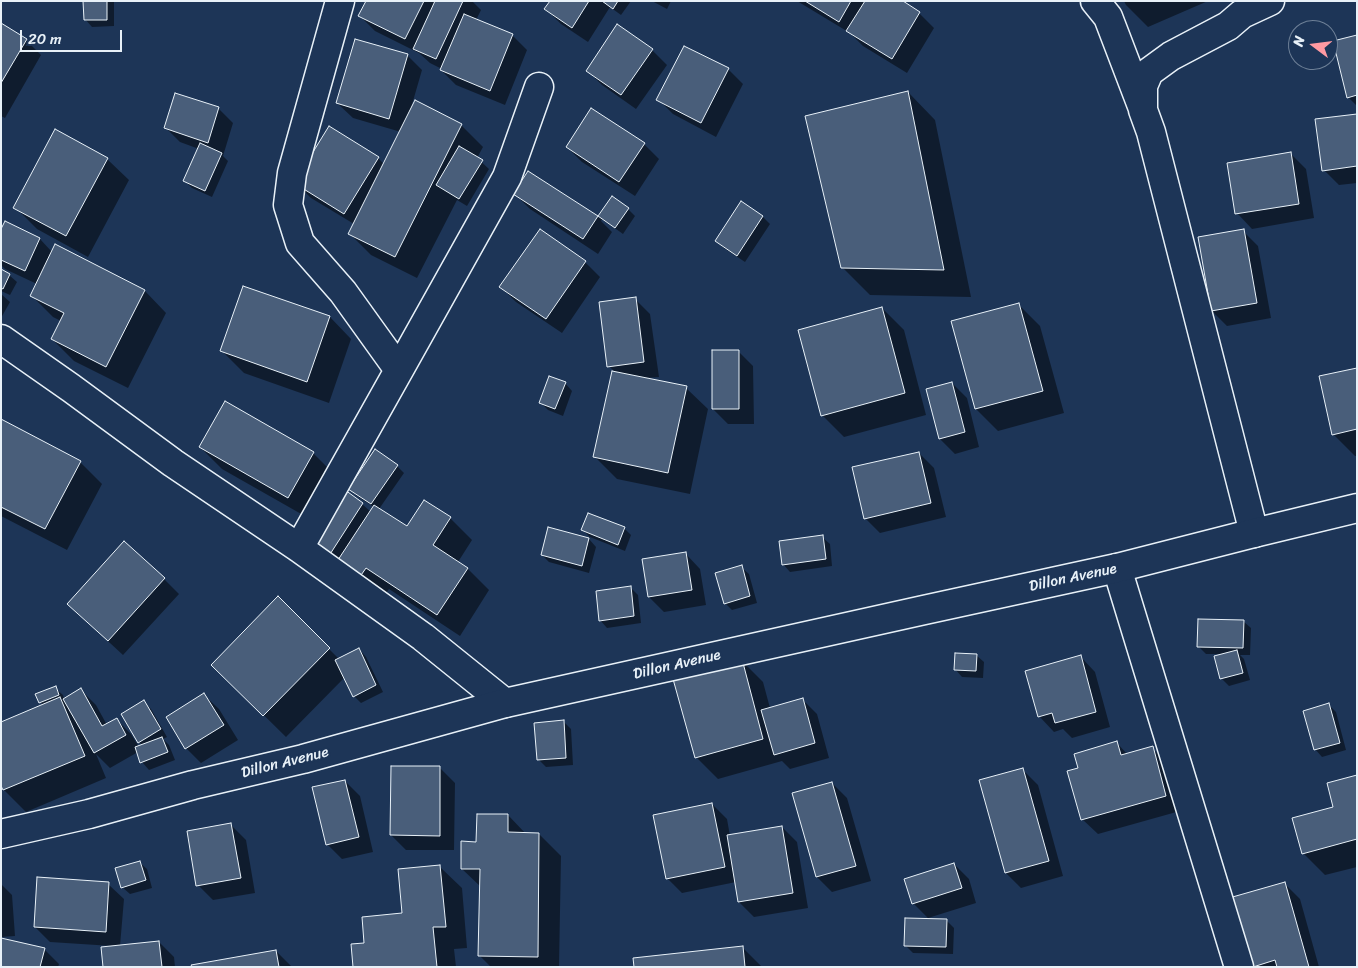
<!DOCTYPE html>
<style>
body{margin:0}
#map{position:relative;width:1358px;height:968px;overflow:hidden;background:#1d3557;font-family:Sriracha,sans-serif}
canvas{display:block}
.frame{position:absolute;inset:0;border:2px solid #e8f1f8;pointer-events:none}
.north{position:absolute;left:1288px;top:20px;width:50px;height:50px;box-sizing:border-box;background:#1d3557;border:1px solid #6e8097;border-radius:50%;rotate:285deg;font-size:14px;font-weight:700;line-height:20px;text-align:center;color:#e8f1f8}
.north::after{content:'';display:block;margin:auto;width:18px;height:22px;background:#ff9aa2;clip-path:polygon(50% 0,100% 100%,50% 72%,0 100%)}
.scale{position:absolute;left:20px;top:30px;width:102px;height:22px;box-sizing:border-box;border:2px solid #e8f1f8;border-top:0;padding-left:6px;font-size:15px;line-height:18px;white-space:nowrap;color:#e8f1f8;-webkit-text-stroke:4px #1d3557;paint-order:stroke}
</style>
<div id="map">
<canvas width="1358" height="968"></canvas>
<div class="frame"></div>
<div class="north">N</div>
<div class="scale">20 m</div>
</div>
<script>
const ctx = document.querySelector('canvas').getContext('2d');
ctx.lineJoin = 'round';
function fill(path, color) {
  ctx.fillStyle = color;
  ctx.fill(path, 'evenodd');
}
function shape(rows) {
  const path = new Path2D();
  for (const r of rows) {
    path.moveTo(r[0], r[1]);
    for (let i = 2; i < r.length; i += 2) path.lineTo(r[i], r[i + 1]);
  }
  return path;
}
function stroke(path, color, width, dash) {
  ctx.strokeStyle = color;
  ctx.lineWidth = width;
  ctx.lineCap = dash ? 'butt' : 'round';
  ctx.setLineDash(dash || []);
  ctx.stroke(path);
}
function drawText(font, color, halo, rows, align = 'center') {
  ctx.font = font + ' Sriracha,sans-serif';
  ctx.lineWidth = 4.5;
  ctx.setLineDash([]);
  ctx.textBaseline = 'middle';
  ctx.strokeStyle = halo;
  ctx.fillStyle = color;
  for (const [text, x, y, turn = 0] of rows) {
    ctx.save();
    ctx.translate(x, y);
    ctx.rotate((+turn || 0) * Math.PI / 180);
    ctx.textAlign = isNaN(turn) ? turn : align;
    if (halo) ctx.strokeText(text, 0, 0);
    ctx.fillText(text, 0, 0);
    ctx.restore();
  }
}
const shadow = shape([
 [85,1,114,1,114,26,92,27,85,19],
 [367,1,472,1,481,10,476,20,512,35,527,50,505,105,456,85,441,70,442,69,430,63,419,53,375,31,360,16],
 [551,1,631,1,621,15,610,7,588,42,561,24,546,9],
 [652,1,671,1,667,9],
 [797,1,900,1,919,13,934,28,907,73,863,46,850,33],
 [1124,1,1208,1,1148,27,1126,5],
 [1,25,26,40,41,55,5,118,1,116],
 [1357,37,1357,106,1348,97],
 [652,50,667,65,636,109,602,85,587,70],
 [407,55,422,70,411,108,461,125,483,147,477,158,489,169,467,206,457,200,417,278,371,255,349,233,354,224,311,198,296,183,378,158,384,164,401,132,353,118,337,103],
 [728,69,743,84,716,137,673,114,658,99],
 [908,92,935,120,971,297,870,295,842,267],
 [218,108,233,123,223,156,228,161,212,197,192,188,185,181,199,149,180,142,165,127],
 [591,110,644,144,659,159,635,196,582,162,567,147],
 [1357,115,1357,183,1339,185,1324,170],
 [1291,154,1306,169,1314,218,1252,229,1237,213],
 [107,159,129,180,88,257,37,229,15,207],
 [529,172,598,218,612,198,628,209,635,216,623,234,602,219,601,221,612,232,598,254,530,209,515,194],
 [741,203,763,217,770,224,745,262,724,248,716,241],
 [5,223,40,239,52,252,56,246,145,291,166,313,128,388,74,361,52,339,61,321,53,317,31,295,37,284,5,269,1,265,1,232],
 [1243,231,1258,246,1271,318,1227,326,1212,311],
 [585,262,600,277,562,333,516,302,501,287],
 [1,271,9,275,17,282,10,295,1,291],
 [243,287,330,317,351,339,329,403,244,373,222,351],
 [1,294,10,302,1,318],
 [635,299,650,314,659,377,645,378,686,388,708,409,690,494,617,479,595,457,614,371,609,366],
 [1018,304,1040,326,1064,413,998,431,976,409,953,322],
 [882,308,904,330,926,415,844,437,822,415],
 [738,351,753,366,754,424,728,424,713,409],
 [1357,369,1357,456,1355,456,1333,434],
 [565,383,572,391,563,416,548,410,540,402],
 [952,383,967,398,979,447,955,454,940,439],
 [1,421,80,462,102,484,67,550,1,516],
 [200,447,313,453,335,475,310,519,222,469],
 [919,453,934,468,946,517,880,533,865,518],
 [397,466,404,473,379,509,407,528,450,518,472,540,458,562,468,569,489,590,460,636,389,589,380,602,319,562,362,504,371,512,374,507,357,496,349,489],
 [624,528,631,535,625,551,590,537,583,530],
 [822,537,830,544,832,566,790,572,783,564],
 [589,539,596,547,589,573,549,562,542,555],
 [685,553,700,569,706,605,664,612,649,597,643,560],
 [741,567,749,574,757,603,732,610,725,603],
 [164,579,179,594,123,655,84,619],
 [631,588,638,595,641,623,607,628,600,620],
 [278,598,339,659,359,649,366,657,383,692,361,703,354,696,345,677,286,737,213,665],
 [1243,621,1251,628,1250,655,1240,655,1244,659,1250,680,1229,686,1221,678,1222,654,1206,654,1198,646],
 [976,655,984,662,983,678,962,677,955,669],
 [1080,656,1095,672,1110,727,1072,738,1063,729,1054,732,1039,716],
 [741,660,763,682,770,708,802,699,817,714,829,758,790,769,782,761,718,779,696,757],
 [55,688,63,695,64,699,81,690,96,705,107,725,116,719,131,734,139,747,143,746,139,742,144,702,151,709,167,737,163,739,169,745,175,760,149,770,142,762,138,752,110,768,96,754,106,778,26,812,4,790,1,783,43,705,40,702],
 [204,695,219,709,238,740,201,763,186,748,167,718],
 [1329,705,1336,712,1346,750,1322,757,1315,749],
 [564,722,571,729,573,765,546,767,538,759],
 [1117,743,1128,755,1152,748,1167,763,1180,811,1098,834,1082,819,1080,768],
 [440,768,455,783,454,850,406,850,391,835],
 [1023,770,1038,785,1063,876,1021,888,1006,873],
 [1357,776,1357,867,1325,875,1303,853],
 [345,781,360,796,373,852,342,859,327,844],
 [832,783,847,798,871,881,832,892,817,877],
 [712,804,727,819,730,836,782,827,797,842,808,908,754,917,739,902,736,882,682,893,667,878],
 [508,815,526,834,539,834,561,856,559,967,491,967,480,956,481,887,462,869,477,843],
 [231,825,246,840,255,893,213,900,198,885],
 [139,862,147,869,152,888,130,894,122,887],
 [954,864,969,879,976,903,928,918,913,903],
 [440,867,462,888,467,948,454,949,456,967,354,967,366,944,404,914],
 [1,884,12,895,15,936,1,937],
 [108,884,124,899,120,946,159,942,174,957,175,967,104,967,112,946,50,942,35,927],
 [1285,884,1300,899,1319,967,1249,967],
 [946,920,954,928,953,954,913,953,905,945],
 [742,947,762,967,635,967],
 [44,949,59,964,58,967,1,967],
 [276,951,292,967,193,967]
]);
const building = shape([
 [83,1,107,1,107,20,84,20,83,1],
 [366,1,424,1,405,39,358,16,366,1],
 [435,1,463,1,436,59,413,49,435,1],
 [550,1,589,1,572,28,544,9,550,1],
 [602,1,618,1,613,9,602,1],
 [805,1,851,1,839,22,805,1],
 [865,1,903,1,920,12,892,59,846,31,865,1],
 [464,14,513,34,490,91,440,70,464,14],
 [1,23,27,39,1,83,1,23],
 [617,24,653,49,621,95,586,71,617,24],
 [1357,35,1357,95,1347,98,1333,41,1357,35],
 [355,39,408,54,389,119,336,103,355,39],
 [684,46,729,68,701,123,656,100,684,46],
 [908,91,944,270,841,268,805,116,908,91],
 [175,93,219,107,208,143,164,128,175,93],
 [415,100,462,124,395,257,348,234,415,100],
 [591,108,645,143,619,182,566,147,591,108],
 [1357,114,1357,166,1322,171,1315,119,1357,114],
 [329,126,379,157,344,214,294,183,329,126],
 [55,129,108,158,66,236,13,208,55,129],
 [200,143,222,153,205,191,183,181,200,143],
 [459,146,483,160,459,199,436,185,459,146],
 [1291,152,1299,204,1235,214,1227,163,1291,152],
 [528,171,598,216,583,239,513,194,528,171],
 [612,196,629,208,615,228,598,216,612,196],
 [741,201,763,216,737,256,715,241,741,201],
 [5,221,40,238,25,271,1,260,1,229,5,221],
 [540,229,586,261,546,319,499,287,540,229],
 [1244,229,1257,303,1211,311,1198,237,1244,229],
 [55,244,145,290,106,367,51,339,64,313,30,296,55,244],
 [1,269,10,274,3,289,1,288,1,269],
 [243,286,330,316,307,382,220,351,243,286],
 [636,297,644,362,607,367,599,302,636,297],
 [1019,303,1043,391,975,409,951,321,1019,303],
 [882,307,905,393,821,416,798,330,882,307],
 [712,350,739,350,739,409,712,409,712,350],
 [1357,368,1357,429,1332,435,1319,376,1357,368],
 [612,371,687,386,668,473,593,457,612,371],
 [549,376,566,382,555,409,539,403,549,376],
 [952,382,965,432,939,439,926,389,952,382],
 [225,401,314,452,288,498,199,447,225,401],
 [1,419,81,461,45,529,1,507,1,419],
 [375,449,398,465,371,504,348,489,375,449],
 [919,452,931,503,864,519,852,467,919,452],
 [341,487,363,503,325,562,303,547,341,487],
 [424,500,451,517,433,545,468,568,437,615,366,568,357,581,334,566,374,505,407,526,424,500],
 [588,513,625,527,618,545,581,530,588,513],
 [548,527,589,538,582,566,541,555,548,527],
 [823,535,826,559,782,565,779,541,823,535],
 [124,541,165,578,108,641,67,604,124,541],
 [686,552,692,590,648,597,642,559,686,552],
 [742,565,750,596,724,604,715,573,742,565],
 [631,586,634,616,599,621,596,591,631,586],
 [278,596,330,648,263,716,211,665,278,596],
 [1198,619,1244,620,1243,648,1197,647,1198,619],
 [359,648,376,685,353,697,335,660,359,648],
 [1237,650,1243,673,1220,679,1214,656,1237,650],
 [955,653,977,654,976,671,954,670,955,653],
 [1081,655,1096,712,1055,723,1052,713,1038,717,1025,671,1081,655],
 [742,659,763,739,695,758,673,679,742,659],
 [56,686,59,695,39,703,35,694,56,686],
 [81,688,102,726,117,718,126,735,94,753,63,699,81,688],
 [204,693,224,725,185,749,166,717,204,693],
 [60,697,85,756,3,790,1,786,1,722,60,697],
 [803,698,815,743,774,755,761,710,803,698],
 [144,700,161,729,138,743,121,714,144,700],
 [1329,703,1340,743,1314,750,1303,711,1329,703],
 [564,720,566,758,537,760,534,723,564,720],
 [162,737,168,752,140,763,135,747,162,737],
 [1117,741,1121,755,1153,746,1166,796,1081,820,1067,771,1078,768,1074,754,1117,741],
 [391,766,440,766,440,836,390,835,391,766],
 [1023,768,1049,861,1005,873,979,780,1023,768],
 [1357,775,1357,839,1302,854,1292,818,1333,807,1327,783,1357,775],
 [345,780,359,837,326,845,312,787,345,780],
 [832,782,856,866,816,877,792,793,832,782],
 [712,803,725,867,666,879,653,815,712,803],
 [477,814,508,814,508,832,539,833,538,957,478,956,480,869,461,869,461,841,476,842,477,814],
 [231,823,241,878,196,886,187,831,231,823],
 [782,826,793,893,738,902,727,835,782,826],
 [140,861,146,880,121,888,115,868,140,861],
 [954,863,962,888,912,904,904,879,954,863],
 [440,865,446,927,433,927,437,967,353,967,351,944,364,943,362,917,402,913,398,869,440,865],
 [37,877,109,882,106,932,34,927,37,877],
 [1285,882,1309,967,1277,967,1275,960,1253,967,1248,967,1229,898,1285,882],
 [905,918,947,919,946,947,904,946,905,918],
 [1,938,45,948,40,967,1,967,1,938],
 [159,941,162,967,103,967,101,947,159,941],
 [743,946,745,967,634,967,633,958,743,946],
 [276,950,279,967,192,967,191,965,276,950]
]);
const minor = shape([
 [1095,1,1108,17,1142,106],
 [1,339,71,388,173,463,299,548,423,637,505,703],
 [399,370,507,177,539,87],
 [1254,533,1151,132,1143,110,1143,86,1149,72,1171,56,1228,26,1242,14,1270,1],
 [299,548,399,370,343,292,300,243,288,205,292,173,340,1],
 [1117,568,1239,967]
]);
const tertiary = shape([
 [1,834,89,814,193,785,303,759,505,703,924,610,1117,568,1254,533,1357,508]
]);
const streetNames = [
 ["Dillon Avenue",1073,578,-12],
 ["Dillon Avenue",677,665,-13],
 ["Dillon Avenue",285,763,-14]
];
fill(shadow, '#0007');
fill(building, '#495e7a');
stroke(building, '#e8f1f8', 1);
stroke(minor, '#e8f1f8', 31);
stroke(tertiary, '#e8f1f8', 31);
stroke(minor, '#1d3557', 28);
stroke(tertiary, '#1d3557', 28);
drawText('15px', '#e8f1f8', '#1d3557', streetNames);
</script>
